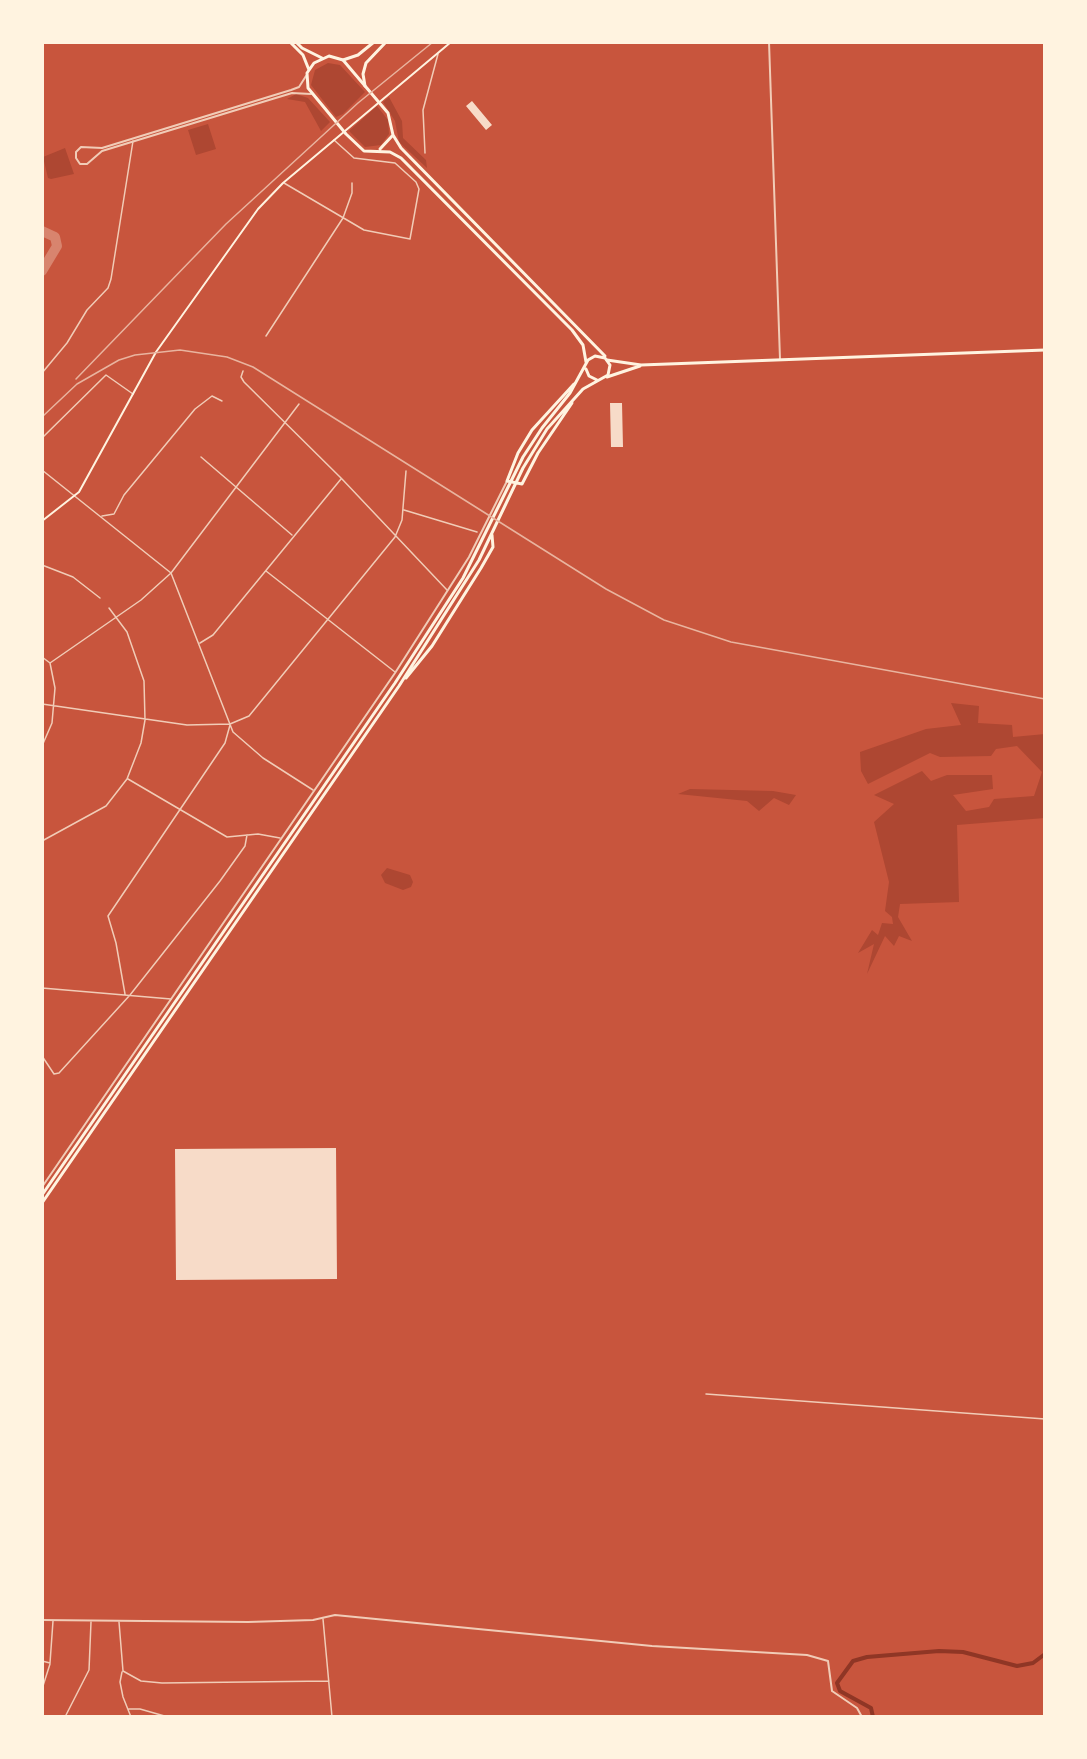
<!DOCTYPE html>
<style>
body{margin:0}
#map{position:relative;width:1087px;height:1759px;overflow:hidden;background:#c8553d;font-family:"Roboto Condensed",sans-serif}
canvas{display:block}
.frame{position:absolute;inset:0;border:44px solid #fff3e0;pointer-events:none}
</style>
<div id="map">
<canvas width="1087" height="1759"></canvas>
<div class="frame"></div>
</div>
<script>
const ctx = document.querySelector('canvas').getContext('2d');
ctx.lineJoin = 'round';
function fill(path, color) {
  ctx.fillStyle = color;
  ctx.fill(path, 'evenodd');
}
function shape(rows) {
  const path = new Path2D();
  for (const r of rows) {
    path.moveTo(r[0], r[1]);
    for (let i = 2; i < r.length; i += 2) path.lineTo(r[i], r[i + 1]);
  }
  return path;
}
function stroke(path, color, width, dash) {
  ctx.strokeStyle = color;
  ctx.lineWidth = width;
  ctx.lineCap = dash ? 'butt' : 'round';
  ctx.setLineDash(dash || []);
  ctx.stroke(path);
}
const green = shape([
 [328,63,340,65,365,92,343,114,336,117,311,85,315,70],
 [296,94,308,98,330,122,321,131,305,102,287,99],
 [389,97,402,121,403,138,426,160,427,168,399,142,395,121,383,102],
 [377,106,388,120,389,134,381,145,365,147,349,131],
 [208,124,216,149,196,155,188,130],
 [65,148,74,174,51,179,48,178,43,157],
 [951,703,979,706,978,723,1012,725,1013,737,1045,734,1045,818,957,825,959,902,900,904,898,917,912,941,899,936,894,946,885,936,867,974,874,944,858,953,872,930,878,935,882,923,893,924,892,917,885,911,889,882,874,822,894,804,874,795,922,771,931,781,947,775,992,775,993,789,953,795,966,811,989,807,994,799,1034,796,1042,772,1017,746,996,749,991,756,940,757,930,753,868,784,861,771,860,752,926,729,961,725],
 [690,789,773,791,796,795,789,805,774,798,759,811,747,801,678,794],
 [387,868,410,875,413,882,411,887,403,890,385,883,381,875]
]);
const canal = shape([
 [873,1717,871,1708,840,1691,837,1683,853,1661,867,1657,939,1651,963,1652,1017,1666,1033,1663,1045,1654]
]);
const taxiway = shape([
 [42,231,55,237,57,246,42,271]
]);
const building = shape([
 [472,101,492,125,486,130,466,106],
 [610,403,622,403,623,447,611,447],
 [336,1148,337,1279,176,1280,175,1149]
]);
const minor = shape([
 [425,153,423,110,438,54],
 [284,183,364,230,410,239,419,189,416,182,395,163,354,158,334,140],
 [266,336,343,218,352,193,352,183],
 [243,371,241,377,244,382,342,479,447,590],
 [42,373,67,343,87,310,108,288,111,279,133,141],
 [42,438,106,375,133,394],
 [201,457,292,535],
 [42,470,171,573,233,732,263,758,313,790],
 [404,510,477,532],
 [102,516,114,514,124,495,195,409,212,396,222,401],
 [42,565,73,577,100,598],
 [266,571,395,672],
 [200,643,213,635,341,479],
 [42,657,50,663,55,688,52,723,42,746],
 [50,663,141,600,171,573,299,404],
 [42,704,187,725,230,724,249,716,395,537,402,520,406,471],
 [128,779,227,837,258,834,280,838],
 [42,841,106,806,127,779,141,743,145,720,144,681,127,632,109,608],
 [42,988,171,999],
 [125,994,116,943,108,916,225,743,230,725],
 [42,1056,54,1074,59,1073,130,995,220,881,245,846,247,835],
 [706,1394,1045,1419],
 [323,1619,332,1717],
 [119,1622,123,1671,141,1681,162,1683,329,1681],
 [42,1661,50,1663,53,1621],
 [122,1672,120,1682,123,1697,131,1717],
 [42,1689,50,1664],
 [129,1709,140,1709,168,1717],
 [65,1717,89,1670,91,1622]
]);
const tertiary = shape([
 [769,42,780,359],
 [306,76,299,87,291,90,102,148,81,147,76,152,76,158,80,164,87,164,102,151,292,93,311,94],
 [42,1187,395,673,469,557,507,481],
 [42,1620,248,1622,313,1620,335,1615,652,1646,807,1655,828,1661,832,1691,857,1708,862,1717]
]);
const secondary = shape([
 [42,521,79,492,156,352,258,209,283,183,451,42]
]);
const primary = shape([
 [343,60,358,55,374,42],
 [365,86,363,74,366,63,386,42],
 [607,360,641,365,1045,350],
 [607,377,640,366]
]);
const trunk = shape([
 [290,42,303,55,309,70],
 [296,42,302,48,322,58],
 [380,149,393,135],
 [586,362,583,345,572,330,401,158,390,152,364,151,346,134,308,88,307,73,314,63,329,56,343,60,388,113,393,135,401,148,605,356],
 [586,369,589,376,597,380],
 [572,403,538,453,522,484,507,481,518,453,532,430,574,384],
 [406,678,432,646,481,568,493,547,492,535],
 [42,1195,395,683,463,578,523,457,542,428,570,393,588,360,595,356,605,358,610,365,608,375,583,389,547,429,523,468,479,560,399,686,42,1203]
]);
const rail = shape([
 [76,379,226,224,358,103,433,42],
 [42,417,77,384,119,360,135,355,180,350,227,357,253,367,606,589,664,620,731,642,1045,699]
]);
fill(green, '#ae4732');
stroke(canal, '#8f3625', 4);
stroke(taxiway, '#d8846e', 10);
fill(building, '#f7dbc8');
stroke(minor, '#f1ccb7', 1.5);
stroke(tertiary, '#f1ccb7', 2);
stroke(secondary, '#fff3e0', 2);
stroke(primary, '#fff3e0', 3);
stroke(trunk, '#fff3e0', 3);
stroke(rail, '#e9b49f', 1.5);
</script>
